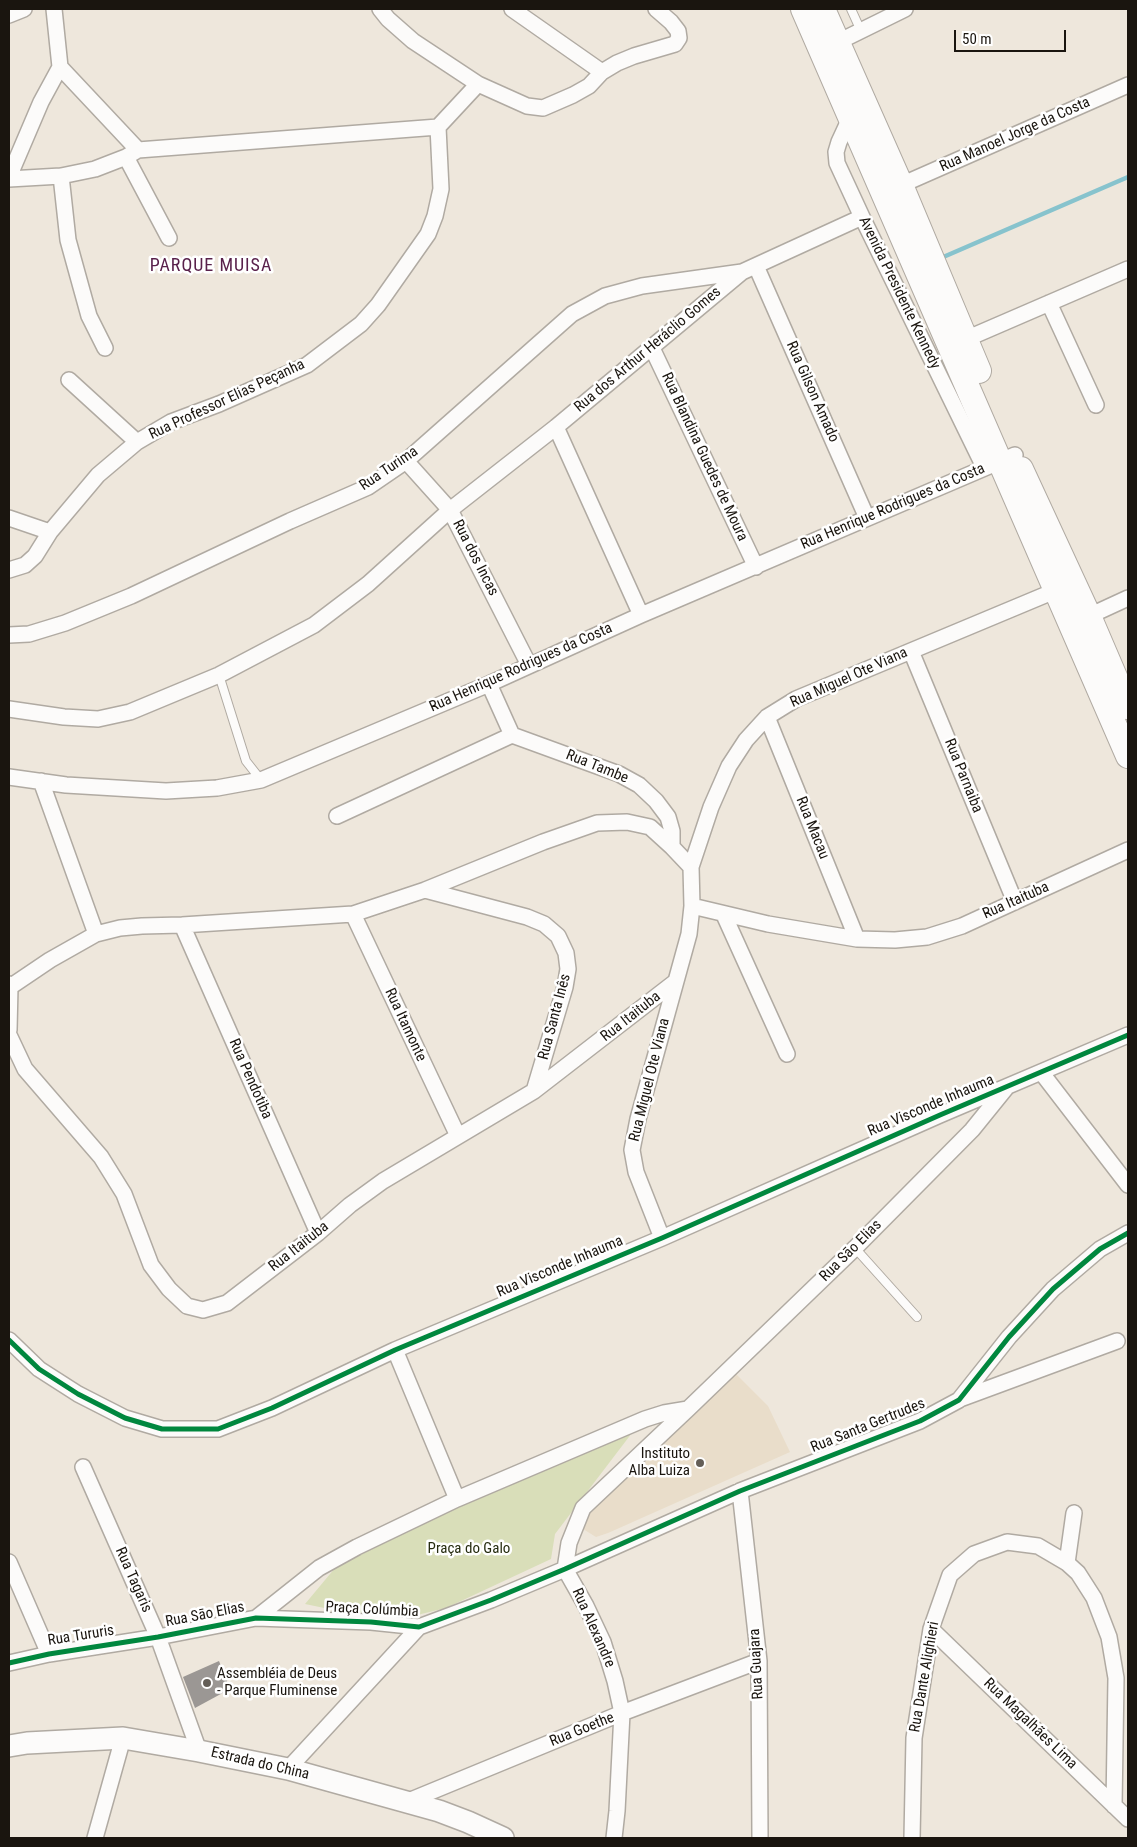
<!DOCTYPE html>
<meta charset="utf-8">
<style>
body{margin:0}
#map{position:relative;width:1137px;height:1847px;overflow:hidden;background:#eee7dc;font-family:"Roboto Condensed",sans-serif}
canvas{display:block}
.frame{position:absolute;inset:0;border:10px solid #1a150f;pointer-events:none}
.scale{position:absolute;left:954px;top:30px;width:112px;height:22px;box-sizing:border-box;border:2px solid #1a150f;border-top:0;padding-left:6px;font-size:15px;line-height:18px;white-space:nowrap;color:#1a150f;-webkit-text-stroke:4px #fff;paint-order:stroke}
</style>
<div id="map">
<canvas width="1137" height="1847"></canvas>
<div class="frame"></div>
<div class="scale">50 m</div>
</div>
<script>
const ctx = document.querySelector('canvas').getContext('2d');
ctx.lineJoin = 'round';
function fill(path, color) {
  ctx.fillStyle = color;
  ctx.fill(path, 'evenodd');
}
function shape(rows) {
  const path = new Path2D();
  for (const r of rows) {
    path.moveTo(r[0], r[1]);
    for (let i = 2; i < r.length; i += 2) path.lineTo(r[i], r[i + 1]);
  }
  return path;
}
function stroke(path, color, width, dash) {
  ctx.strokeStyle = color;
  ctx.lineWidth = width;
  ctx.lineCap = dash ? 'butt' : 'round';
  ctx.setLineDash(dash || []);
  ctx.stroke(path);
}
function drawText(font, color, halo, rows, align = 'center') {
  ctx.font = font + ' "Roboto Condensed",sans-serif';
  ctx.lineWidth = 5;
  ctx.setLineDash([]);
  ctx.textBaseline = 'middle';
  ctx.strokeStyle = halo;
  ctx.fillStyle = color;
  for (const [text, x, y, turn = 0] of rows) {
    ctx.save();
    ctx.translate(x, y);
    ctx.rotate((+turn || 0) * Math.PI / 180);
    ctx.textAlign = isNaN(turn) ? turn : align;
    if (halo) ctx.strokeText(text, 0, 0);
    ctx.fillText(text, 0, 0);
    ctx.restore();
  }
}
const built = shape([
 [735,1373,768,1406,790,1452,608,1533,596,1537,583,1529,583,1512]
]);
const green = shape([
 [638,1425,555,1534,551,1559,446,1608,413,1616,363,1616,305,1604,335,1568,438,1515]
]);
const stream = shape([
 [941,258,1128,177]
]);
const building = shape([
 [219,1661,230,1689,195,1708,183,1677]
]);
const service = shape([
 [851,9,861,31],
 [219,675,246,761,261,780],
 [855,1248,917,1317]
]);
const minor = shape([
 [54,9,60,67,138,150],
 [380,9,388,19,413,41,478,84,527,106,543,108,573,95,589,86,602,72,617,63,634,56,675,44,679,38,678,31,671,22,656,9],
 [512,9,602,72],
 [9,15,24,9],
 [838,42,905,9],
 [851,116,839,142,836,152,837,163,862,217,984,467],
 [61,176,68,240,89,316,105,348],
 [9,177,41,102,60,67],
 [9,179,61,176,95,169,126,157],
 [901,185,1128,85],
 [169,238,126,157,138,150,438,127],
 [756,266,867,518],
 [1049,303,1096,405],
 [966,339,1128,269],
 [652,348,756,567],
 [69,380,137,442],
 [556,427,641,615],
 [406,461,450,510,529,665],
 [9,518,50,532,35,556,25,565,9,570],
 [50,532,98,475,137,442,171,422,219,404,307,365,361,324,378,305,428,234,435,216,441,189,438,127,478,84],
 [1089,616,1128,598],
 [9,635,29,634,65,623,131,596,290,521,368,487,406,461,572,314,605,296,642,286,742,272],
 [911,651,1015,902],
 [489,684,512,735,619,774,639,785,656,801,668,817,672,831,672,847],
 [9,709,64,717,98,719,130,712,219,675,314,625,368,584,450,510,556,427,742,272,862,217],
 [767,717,857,939],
 [9,777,66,785,166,791,217,788,261,780,489,684,641,615,1015,455],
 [41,781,96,934],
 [337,816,512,735],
 [425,890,527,917,544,924,558,936,566,953,568,969,565,987,534,1091],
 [692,906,768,924,857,939,895,940,927,937,962,926,1128,850],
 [353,914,458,1136],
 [724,915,787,1054],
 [182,925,318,1233],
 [9,984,10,987,9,1030],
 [10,987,50,960,96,934,120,928,142,926,182,925,353,914,425,890,543,842,597,823,627,822,650,827,672,847,691,867],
 [9,1035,25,1069,101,1157,124,1194,151,1265,169,1289,187,1306,203,1310,227,1303,318,1233,350,1205,383,1181,534,1091,675,982],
 [1041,1072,1128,1185],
 [662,1238,636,1172,632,1150,638,1119,689,934,692,906,691,867,711,807,729,766,746,740,767,717,796,699,1057,590],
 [9,1340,39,1369,78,1394,125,1418,162,1429,218,1429,272,1408,395,1350,662,1238,940,1115,1128,1035],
 [395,1350,457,1499],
 [960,1399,1117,1341],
 [83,1467,158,1637,199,1751],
 [740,1491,759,1661,760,1838],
 [9,1562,49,1654],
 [1067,1563,1074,1513],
 [565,1569,569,1543,583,1508,688,1409,855,1248,972,1130,1006,1088],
 [565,1569,586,1606,603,1642,615,1681,622,1713,617,1811,614,1838],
 [256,1618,319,1568,357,1547,457,1499,645,1419,664,1413,688,1409],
 [931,1629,1128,1819],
 [9,1663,49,1654,158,1637,256,1618,371,1622,419,1627,491,1600,565,1569,740,1491,920,1421,959,1400,1009,1337,1053,1289,1100,1249,1128,1233],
 [288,1769,419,1627],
 [406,1802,622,1713,759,1661],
 [95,1838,123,1738],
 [912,1838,914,1738,931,1629,950,1575,974,1554,1007,1542,1038,1546,1067,1563,1078,1573,1094,1598,1109,1637,1116,1678,1114,1806]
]);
const secondary = shape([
 [9,1746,27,1743,123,1738,199,1751,288,1769,439,1811,468,1822,503,1838]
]);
const primary = shape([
 [803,9,1128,756],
 [823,9,901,185,979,371],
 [1021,469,1089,616,1128,707]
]);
const cycleway = shape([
 [9,1340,39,1369,78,1394,125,1418,162,1429,218,1429,272,1408,395,1350,662,1238,940,1115,1128,1035],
 [9,1663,49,1654,158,1637,256,1618,371,1622,419,1627,491,1600,565,1569,740,1491,920,1421,959,1400,1009,1337,1053,1289,1100,1249,1128,1233]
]);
const markers = [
 [700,1463,5,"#645e57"],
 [207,1683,5,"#645e57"]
];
const streetNames = [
 ["Rua Manoel Jorge da Costa",1015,135,-24],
 ["Avenida Presidente Kennedy",899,293,64],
 ["Rua dos Arthur Heráclio Gomes",648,350,-40],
 ["Rua Gilson Amado",812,392,66],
 ["Rua Professor Elias Peçanha",227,400,-25],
 ["Rua Blandina Guedes de Moura",704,457,65],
 ["Rua Turima",389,469,-34],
 ["Rua Henrique Rodrigues da Costa",893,507,-23],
 ["Rua dos Incas",475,558,63],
 ["Rua Henrique Rodrigues da Costa",521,668,-24],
 ["Rua Miguel Ote Viana",849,678,-24],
 ["Rua Tambe",597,767,22],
 ["Rua Parnaiba",963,776,68],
 ["Rua Macau",812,828,68],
 ["Rua Itaituba",1016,901,-24],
 ["Rua Santa Inês",555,1017,-75],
 ["Rua Itaituba",631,1017,-38],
 ["Rua Itamonte",405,1025,65],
 ["Rua Pendotiba",250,1079,66],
 ["Rua Miguel Ote Viana",650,1080,-76],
 ["Rua Visconde Inhauma",931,1106,-23],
 ["Rua Itaituba",299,1247,-38],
 ["Rua Sāo Elias",851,1251,-45],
 ["Rua Visconde Inhauma",560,1267,-23],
 ["Rua Santa Gertrudes",868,1426,-22],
 ["Rua Tagaris",133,1580,66],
 ["Praça Colúmbia",372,1610,3],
 ["Rua Sāo Elias",205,1615,-11],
 ["Rua Alexandre",593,1628,66],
 ["Rua Tururis",81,1636,-9],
 ["Rua Guajara",757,1664,-93],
 ["Rua Dante Alighieri",925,1677,-80],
 ["Rua Magalhães Lima",1030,1724,44],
 ["Rua Goethe",582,1730,-22],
 ["Estrada do China",260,1764,13]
];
const poiNames = [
 ["Instituto",690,1454],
 ["Alba Luiza",690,1471],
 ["Assembléia de Deus",217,1674,"left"],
 ["- Parque Fluminense",217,1691,"left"]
];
const parkNames = [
 ["Praça do Galo",469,1549]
];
const quarterNames = [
 ["PARQUE MUISA",211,266]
];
fill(built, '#e9ddca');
fill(green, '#d9deb9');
stroke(stream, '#87c3cd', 4.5);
fill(building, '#9b9794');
stroke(service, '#b0aaa2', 10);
stroke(minor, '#b0aaa2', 18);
stroke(secondary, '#b0aaa2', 24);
stroke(primary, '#b0aaa2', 26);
stroke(service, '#fcfbfa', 8);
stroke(minor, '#fcfbfa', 15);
stroke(secondary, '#fcfbfa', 21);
stroke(primary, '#fcfbfa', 24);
stroke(cycleway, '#00873e', 5);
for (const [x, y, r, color] of markers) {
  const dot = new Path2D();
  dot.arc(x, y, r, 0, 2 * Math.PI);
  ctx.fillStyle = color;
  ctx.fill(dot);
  stroke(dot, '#fff', 2);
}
drawText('15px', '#1a150f', '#fff', streetNames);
drawText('15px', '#1a150f', '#fff', poiNames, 'right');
drawText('15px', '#262c10', '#fff', parkNames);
ctx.letterSpacing = '1px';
drawText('18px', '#59214b', '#fff', quarterNames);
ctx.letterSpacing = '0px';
</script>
